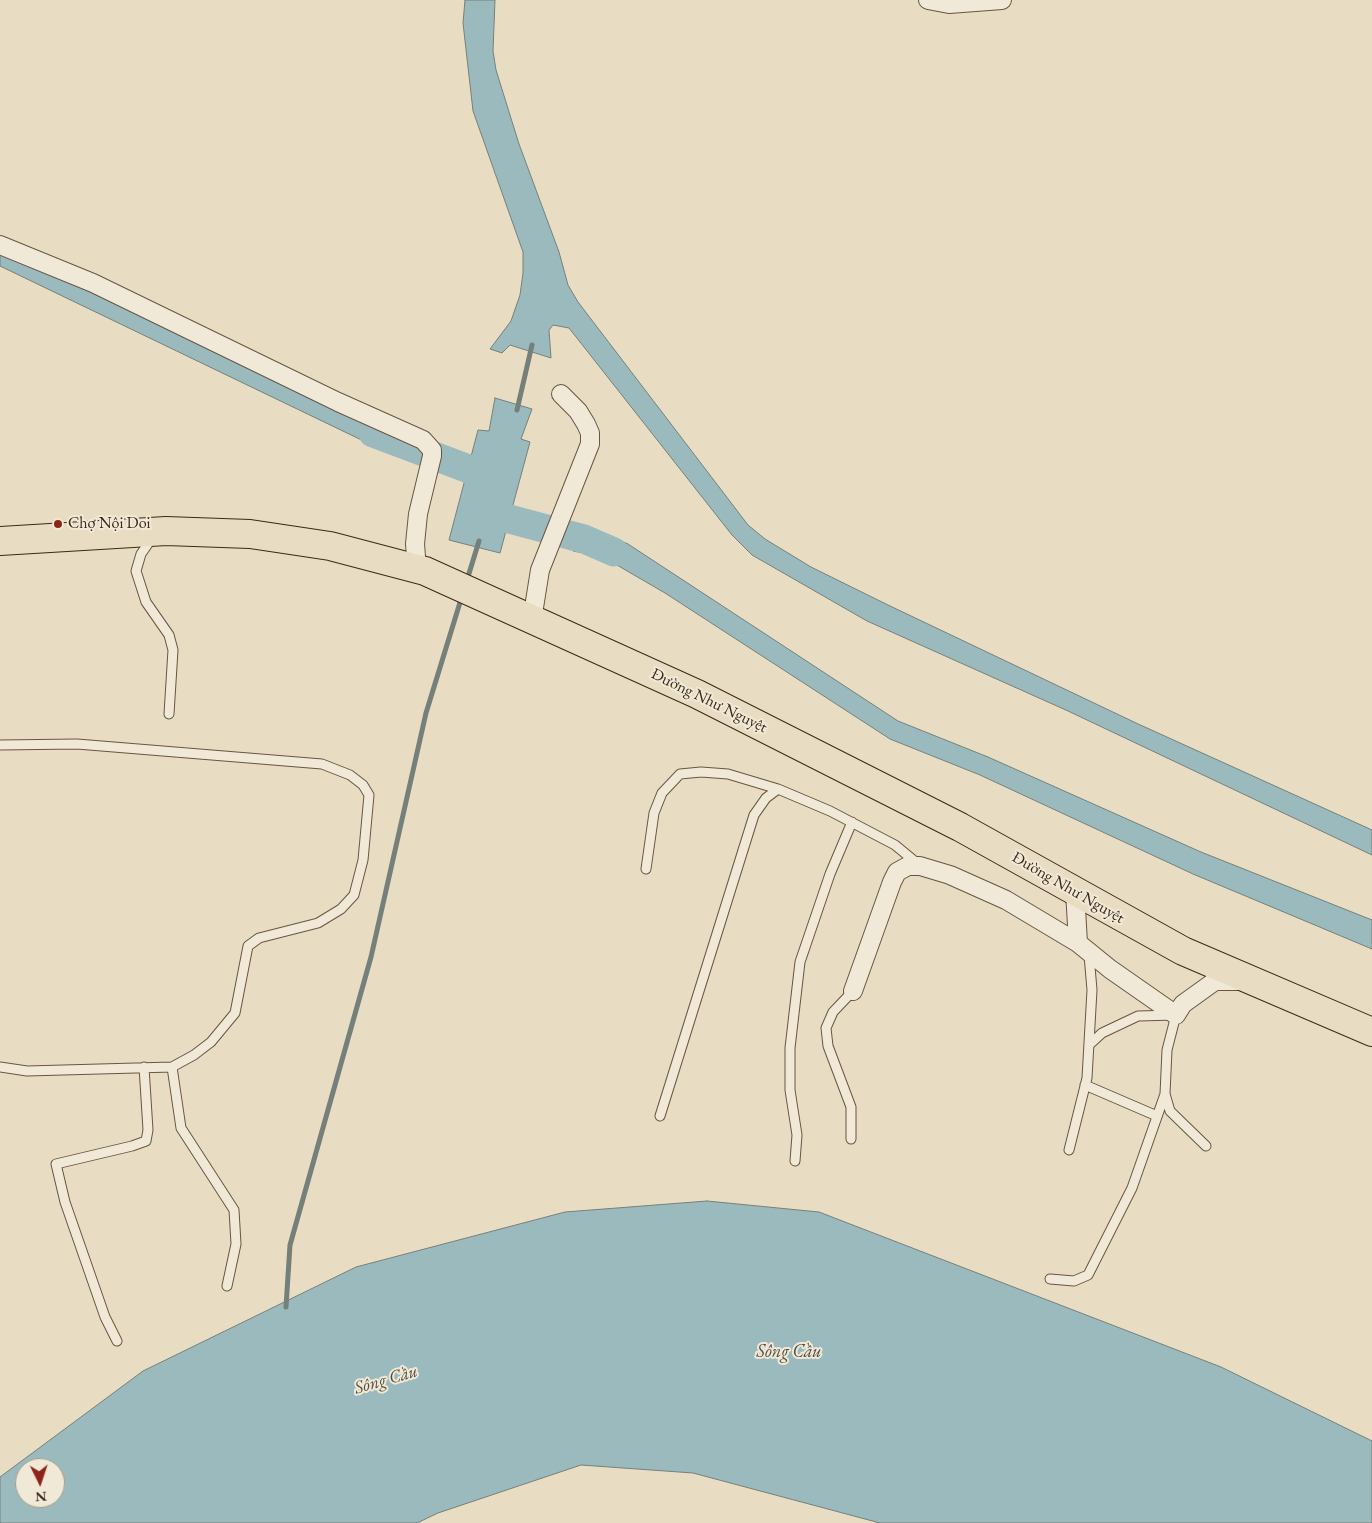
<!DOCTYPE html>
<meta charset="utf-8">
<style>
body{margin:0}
#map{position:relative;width:1372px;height:1523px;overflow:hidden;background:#e8ddc2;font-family:"EB Garamond",serif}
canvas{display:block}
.north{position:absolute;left:15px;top:1458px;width:50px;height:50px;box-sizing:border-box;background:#f0e9d7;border:1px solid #a89c8a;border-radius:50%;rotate:176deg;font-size:14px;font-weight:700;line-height:20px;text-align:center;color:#3d2817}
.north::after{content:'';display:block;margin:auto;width:18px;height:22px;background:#8f2418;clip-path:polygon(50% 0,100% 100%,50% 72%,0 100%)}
</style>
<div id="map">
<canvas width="1372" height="1523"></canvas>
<div class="north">N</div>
</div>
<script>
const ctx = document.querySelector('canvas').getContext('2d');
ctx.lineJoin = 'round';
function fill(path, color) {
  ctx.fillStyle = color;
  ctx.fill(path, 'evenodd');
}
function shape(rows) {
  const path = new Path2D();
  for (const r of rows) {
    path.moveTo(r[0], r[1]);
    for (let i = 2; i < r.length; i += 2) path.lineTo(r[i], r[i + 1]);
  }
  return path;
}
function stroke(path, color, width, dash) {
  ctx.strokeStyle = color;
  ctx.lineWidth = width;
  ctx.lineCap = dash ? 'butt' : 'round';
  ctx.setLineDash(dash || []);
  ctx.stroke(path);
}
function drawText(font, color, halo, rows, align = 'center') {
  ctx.font = font + ' "EB Garamond",serif';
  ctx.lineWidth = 4;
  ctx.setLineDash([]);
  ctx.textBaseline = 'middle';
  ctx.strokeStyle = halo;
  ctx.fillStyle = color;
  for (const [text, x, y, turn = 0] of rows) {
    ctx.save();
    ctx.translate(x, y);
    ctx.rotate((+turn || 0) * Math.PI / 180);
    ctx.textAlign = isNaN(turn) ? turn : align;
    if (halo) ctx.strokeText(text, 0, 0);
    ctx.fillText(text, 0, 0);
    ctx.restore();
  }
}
const water = shape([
 [465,0,495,0,493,51,496,70,519,144,559,252,568,285,578,302,748,525,765,539,811,567,888,605,1136,723,1372,830,1372,855,1068,711,867,621,752,555,732,535,569,328,553,325,549,330,551,358,510,345,502,353,490,349,511,321,520,295,523,273,523,252,473,111,463,23,465,0],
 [0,248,410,440,409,451,406,456,374,446,0,266,0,248],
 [495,398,532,409,521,439,530,442,500,553,449,540,478,430,489,431,495,398],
 [581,526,608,535,628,544,898,721,988,757,1201,852,1372,920,1372,949,1193,874,980,775,890,739,665,593,610,561,589,554,573,551,581,526],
 [707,1201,819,1212,1221,1367,1372,1441,1372,1523,880,1523,693,1473,581,1465,438,1513,417,1523,0,1523,0,1477,143,1371,356,1267,565,1212,707,1201],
 [25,1468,55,1468,55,1498,25,1498,25,1468]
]);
const stream = shape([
 [517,410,532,345],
 [467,580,479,541],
 [286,1307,290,1245,371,957,426,713,462,596]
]);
const river = shape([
 [373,433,498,480],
 [487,513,584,539,614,552]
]);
const lane = shape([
 [152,538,141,554,136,571,146,602,169,635,173,650,169,714],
 [0,745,77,744,322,764,350,775,363,785,369,795,363,860,354,895,341,909,318,923,259,938,248,946,235,1013,211,1042,194,1055,172,1067,27,1071,0,1067],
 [646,869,654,813,662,793,680,774,701,772,728,774,778,789,830,811,895,845,918,864],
 [1089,1045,1102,1033,1138,1016,1176,1015,1167,1050,1165,1094,1170,1111,1206,1146],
 [172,1067,181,1128,234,1210,236,1244,227,1286],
 [1085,1085,1157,1116],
 [660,1116,754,815,766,798,778,789],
 [851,1139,851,1107,828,1046,826,1028,833,1012,853,991],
 [1069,1150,1087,1078,1092,990,1089,955],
 [795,1161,797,1135,790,1090,790,1048,800,962,830,874,852,822],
 [1050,1279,1074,1281,1088,1275,1132,1188,1165,1094],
 [117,1341,105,1317,65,1202,56,1164,132,1146,146,1141,148,1130,144,1067]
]);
const street = shape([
 [928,0,949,4,1002,0],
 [0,245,93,283,338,402,423,440,432,450,432,456,418,514,415,544,417,569],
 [532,620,540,570,590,444,590,433,586,424,578,411,561,394],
 [1075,891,1078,943],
 [853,991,892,882,897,872,908,866,920,866,950,875,1006,900,1078,943,1110,969,1176,1015,1183,1004,1215,981,1242,981]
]);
const primary = shape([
 [0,541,166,531,250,534,330,546,425,571,697,694,960,827,1183,951,1372,1032]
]);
const markers = [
 [58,524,5,"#8f2418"]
];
const poiNames = [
 ["Chợ Nội Doi",68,524]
];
const streetNames = [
 ["Đường Như Nguyệt",709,701,26],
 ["Đường Như Nguyệt",1068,888,30]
];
const waterNames = [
 ["Sông Cầu",789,1352],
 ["Sông Cầu",386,1380,-16]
];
fill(water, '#9bbabd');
stroke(water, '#75807b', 1);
stroke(stream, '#75807b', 5);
stroke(river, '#9bbabd', 29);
stroke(lane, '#685542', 11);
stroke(street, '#685542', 20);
stroke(primary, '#3d2817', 30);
stroke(lane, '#f0e9d7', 9);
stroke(street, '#f0e9d7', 18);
stroke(primary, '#e8ddc2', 28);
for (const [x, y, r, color] of markers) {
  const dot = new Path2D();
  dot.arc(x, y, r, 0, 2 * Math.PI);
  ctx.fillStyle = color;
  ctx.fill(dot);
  stroke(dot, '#f0e9d7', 2);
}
drawText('16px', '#3d2817', '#f0e9d7', poiNames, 'left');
drawText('16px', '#3d2817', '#f0e9d7', streetNames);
drawText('italic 18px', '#544c40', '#f0e9d7', waterNames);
</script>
